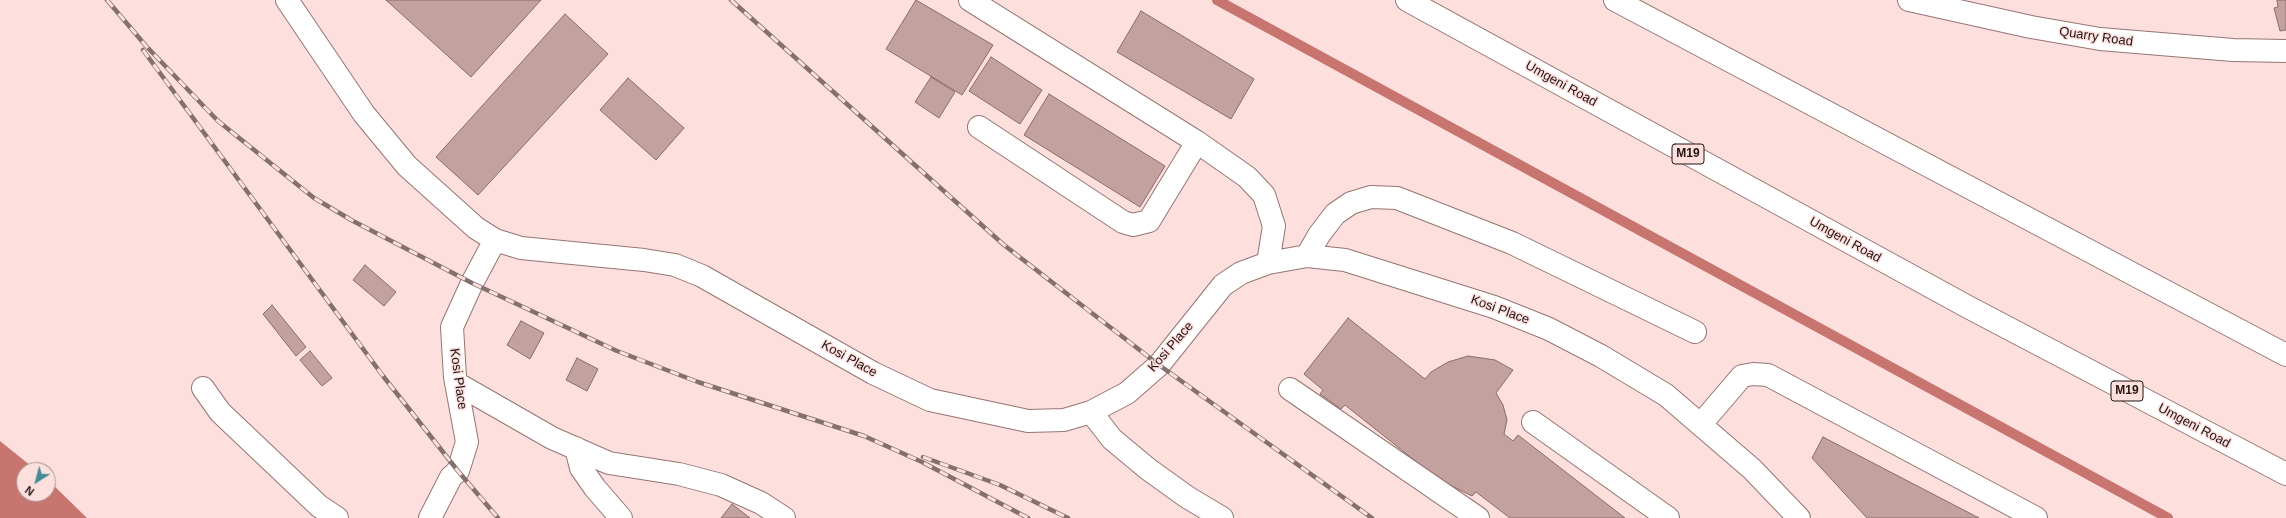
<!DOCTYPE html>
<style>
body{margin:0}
#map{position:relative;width:2286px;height:518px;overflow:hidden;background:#fde0de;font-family:Arial,sans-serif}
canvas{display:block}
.north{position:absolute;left:16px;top:462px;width:40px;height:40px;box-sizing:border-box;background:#fde0de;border:1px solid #a58e8c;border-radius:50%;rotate:216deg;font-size:11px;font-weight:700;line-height:16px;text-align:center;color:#201312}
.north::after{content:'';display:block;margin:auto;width:14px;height:18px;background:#448b93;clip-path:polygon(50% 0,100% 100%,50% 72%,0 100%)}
</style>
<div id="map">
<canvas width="2286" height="518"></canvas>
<div class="north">N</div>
</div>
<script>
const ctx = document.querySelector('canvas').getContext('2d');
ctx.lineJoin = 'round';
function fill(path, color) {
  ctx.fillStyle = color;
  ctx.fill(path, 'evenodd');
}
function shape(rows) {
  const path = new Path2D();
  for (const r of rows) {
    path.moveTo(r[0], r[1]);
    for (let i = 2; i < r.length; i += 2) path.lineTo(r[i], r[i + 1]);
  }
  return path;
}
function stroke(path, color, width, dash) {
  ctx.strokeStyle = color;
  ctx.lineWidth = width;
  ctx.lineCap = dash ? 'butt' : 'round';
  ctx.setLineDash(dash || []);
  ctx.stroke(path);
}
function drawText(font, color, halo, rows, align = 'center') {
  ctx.font = font + ' Arial,sans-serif';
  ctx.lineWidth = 3;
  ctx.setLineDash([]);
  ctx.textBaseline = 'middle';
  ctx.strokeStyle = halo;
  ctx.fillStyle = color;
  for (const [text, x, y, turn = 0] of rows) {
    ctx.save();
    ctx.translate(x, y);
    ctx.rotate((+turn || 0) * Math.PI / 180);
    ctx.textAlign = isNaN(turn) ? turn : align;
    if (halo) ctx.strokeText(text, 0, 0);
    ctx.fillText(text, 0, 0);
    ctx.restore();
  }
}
const water = shape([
 [0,441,36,470,24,470,24,494,48,494,48,480,87,518,0,518]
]);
const stream = shape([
 [1217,0,2168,518]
]);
const building = shape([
 [386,0,541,0,471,77,386,0],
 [916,0,993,45,962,95,886,49,916,0],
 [2277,0,2286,0,2286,30,2280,31,2274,8,2278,7,2277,0],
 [1141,11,1254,79,1231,119,1117,52,1141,11],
 [565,14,608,54,478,195,436,157,565,14],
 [991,57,1042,90,1020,124,969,91,991,57],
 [931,77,955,92,939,118,915,102,931,77],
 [628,78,684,128,656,160,600,110,628,78],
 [1049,94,1165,166,1140,207,1024,135,1049,94],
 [365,265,396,292,384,306,353,280,365,265],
 [272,305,306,347,296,356,263,314,272,305],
 [1348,318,1425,379,1431,372,1448,362,1468,356,1495,360,1513,370,1496,393,1503,405,1507,420,1504,434,1513,441,1518,435,1625,518,1510,518,1476,492,1472,496,1438,479,1345,405,1341,409,1320,394,1323,390,1304,374,1348,318],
 [521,321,544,333,530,359,507,345,521,321],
 [310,351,332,378,322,386,300,360,310,351],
 [577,358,598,369,587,391,566,380,577,358],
 [1823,437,1979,518,1867,518,1812,458,1823,437],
 [732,504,750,518,721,518,732,504]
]);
const minor = shape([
 [287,0,364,114,407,166,476,228,495,240,521,248,644,260,675,265,702,276,873,373,930,400,1028,421,1064,420,1091,412,1127,393,1159,365,1223,285,1241,273,1268,263,1307,256,1345,260,1494,307,1549,329,1601,356,1666,395,1752,469,1799,518],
 [970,0,1197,142,1247,177,1264,195,1274,226,1268,263],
 [1909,0,2031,27,2100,39,2233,50,2286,51],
 [979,127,1123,222,1133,225,1149,221,1197,142],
 [1307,256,1319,235,1335,214,1351,203,1371,197,1397,198,1512,243,1695,332],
 [456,383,552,438,609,463,679,474,721,485,761,503,784,518],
 [203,388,220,412,319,506,337,518],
 [1290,389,1478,518],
 [1091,412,1112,439,1148,469,1187,497,1222,518],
 [1533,422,1668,518],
 [1701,424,1742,376,1753,374,1768,375,2036,518],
 [576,448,581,468,595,488,621,518],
 [430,518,451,477,458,471,467,442,455,377,452,327,472,283,495,240]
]);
const highway = shape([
 [1407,0,1968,307,2286,474],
 [1615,0,2286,355]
]);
const rail = shape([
 [107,0,146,46,218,121,314,198,353,221,472,283,617,351,698,382,864,436,922,462,1028,518],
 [731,0,1004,245,1159,365,1372,518],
 [143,50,383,376,458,471,498,518],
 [923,457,1000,485,1068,518]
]);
const shields = [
 [1688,154,32],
 [2127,391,32]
];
const shieldNames = [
 ["M19",1688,154],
 ["M19",2127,391]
];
const streetNames = [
 ["Quarry Road",2096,37,8],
 ["Umgeni Road",1561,84,29],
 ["Umgeni Road",1845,240,29],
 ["Kosi Place",1500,310,20],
 ["Kosi Place",1171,347,-49],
 ["Kosi Place",849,359,29],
 ["Kosi Place",458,379,82],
 ["Umgeni Road",2194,426,28]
];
fill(water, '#c8746f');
stroke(stream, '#c8746f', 10);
fill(building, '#c3a19e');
stroke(building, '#8a6b68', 1);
stroke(minor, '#957572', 24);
stroke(highway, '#957572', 24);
stroke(minor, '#fff', 22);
stroke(highway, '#fff', 22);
stroke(rail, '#84706f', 4.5);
stroke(rail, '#fde0de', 3, [9]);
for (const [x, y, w] of shields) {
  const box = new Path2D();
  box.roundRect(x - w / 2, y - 10, w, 20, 3);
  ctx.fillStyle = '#fde0de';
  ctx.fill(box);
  stroke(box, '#201312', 1);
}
drawText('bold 12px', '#201312', null, shieldNames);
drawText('13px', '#201312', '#fde0de', streetNames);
</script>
